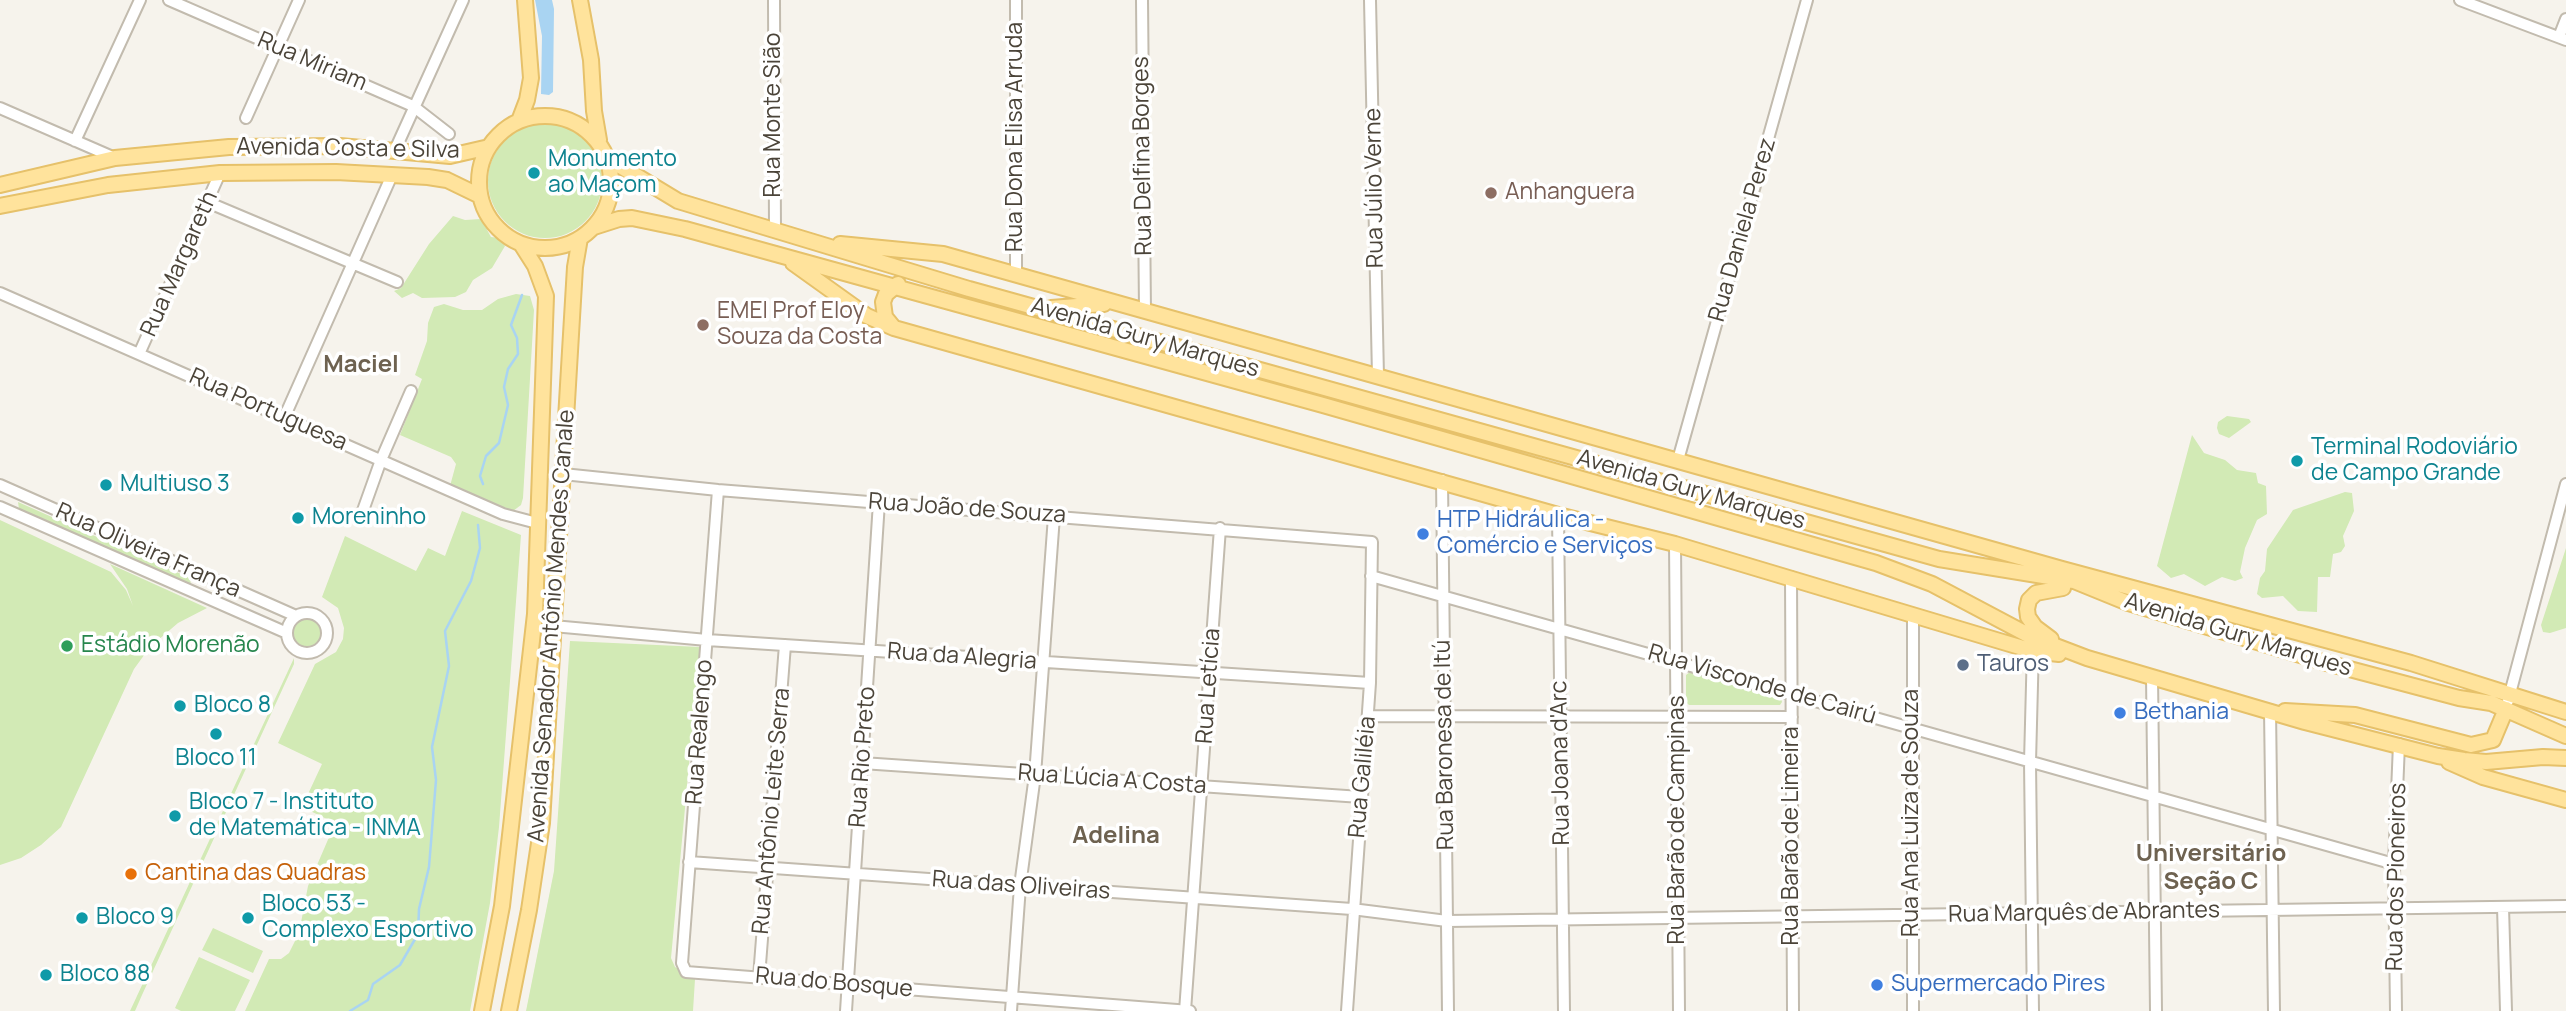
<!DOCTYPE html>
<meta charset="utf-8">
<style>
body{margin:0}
canvas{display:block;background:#f6f3ec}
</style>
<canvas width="2566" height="1011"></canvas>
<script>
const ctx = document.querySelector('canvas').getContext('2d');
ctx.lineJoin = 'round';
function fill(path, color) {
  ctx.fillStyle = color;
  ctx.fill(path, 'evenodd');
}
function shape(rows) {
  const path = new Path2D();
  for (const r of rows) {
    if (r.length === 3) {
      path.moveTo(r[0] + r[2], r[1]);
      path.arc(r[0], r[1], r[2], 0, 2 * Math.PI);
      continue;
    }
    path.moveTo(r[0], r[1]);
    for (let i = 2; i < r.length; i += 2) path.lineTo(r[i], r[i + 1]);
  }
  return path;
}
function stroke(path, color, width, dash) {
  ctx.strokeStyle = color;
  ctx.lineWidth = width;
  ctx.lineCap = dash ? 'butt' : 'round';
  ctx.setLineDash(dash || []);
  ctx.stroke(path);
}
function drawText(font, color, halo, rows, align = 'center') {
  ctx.font = font + ' Manrope,sans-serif';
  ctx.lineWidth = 7;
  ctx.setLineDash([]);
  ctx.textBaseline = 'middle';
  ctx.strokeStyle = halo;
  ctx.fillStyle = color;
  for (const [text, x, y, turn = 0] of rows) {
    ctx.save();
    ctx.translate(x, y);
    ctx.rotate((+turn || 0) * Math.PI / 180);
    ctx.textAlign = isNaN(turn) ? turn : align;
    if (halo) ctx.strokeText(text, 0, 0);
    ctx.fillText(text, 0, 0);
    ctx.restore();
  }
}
const green = shape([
 [545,181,57],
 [453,216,465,220,481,219,491,237,499,238,505,246,492,268,473,280,466,292,455,297,422,298,413,293,402,298,394,291,401,288,429,244],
 [516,294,530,296,534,310,523,498,521,505,513,511,450,486,456,464,451,457,400,435,422,379,415,375,427,341,428,323,434,307,444,304,463,310,482,310,498,299],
 [2227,416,2249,419,2251,422,2229,438,2219,434,2217,428,2218,422],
 [2192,435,2204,453,2225,460,2237,470,2256,473,2258,483,2266,486,2267,514,2257,520,2245,548,2240,572,2243,578,2235,581,2222,577,2205,586,2184,574,2171,578,2157,566],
 [2345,492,2352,493,2354,511,2343,536,2345,546,2341,552,2333,554,2330,577,2318,577,2317,612,2298,611,2283,596,2262,598,2257,594,2260,578,2265,571,2267,549,2293,510],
 [18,502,190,578,191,585,19,509],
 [462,511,521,535,499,827,490,903,470,1011,245,1011,269,959,281,959,289,953,299,933,308,886,333,828,333,822,302,807,322,764,278,743,315,664,336,652,343,639,344,628,338,608,322,597,345,536,416,571,428,548,445,556],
 [0,520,111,572,126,590,133,606,127,589,110,564,207,608,178,623,150,647,134,669,61,827,41,845,21,858,0,865],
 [2566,548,2566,628,2550,633,2543,632,2541,625],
 [307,632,15],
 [570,641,700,647,671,958,675,967,695,979,693,1011,526,1011,554,871],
 [294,658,294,664,142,995,135,1011,130,1011],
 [1690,672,1781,698,1782,702,1780,705,1689,705,1686,702,1686,675],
 [213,928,263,951,253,973,202,950],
 [199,957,250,980,235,1011,181,1011,175,1008]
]);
const water = shape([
 [535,0,552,0,554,9,553,92,549,95,541,94,542,36]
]);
const stream = shape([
 [483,484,480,476,486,456,499,443,508,405,504,387,508,369,518,354,517,338,511,325,522,295],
 [350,1011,368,1000,373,984,400,965,418,934,419,909,429,867,436,780,432,747,449,666,445,631,471,581,480,548,478,525]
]);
const minor = shape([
 [169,0,413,106,449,134],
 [774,0,775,230],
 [1142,0,1145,311],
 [1370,0,1378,376],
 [2460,0,2566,40],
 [2559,37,2566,19],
 [0,108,115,158],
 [246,118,299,0],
 [75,141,140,0],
 [395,150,463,0],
 [207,202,397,282],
 [1016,275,1016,0],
 [0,293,503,514,537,523],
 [139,354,220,173],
 [284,418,392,175],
 [1678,460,1807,0],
 [563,474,718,490,1372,542,1370,683,1347,1011],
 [1442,480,1448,1011],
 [0,485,296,616],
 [718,490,682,963,686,972,1190,1011],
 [0,507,287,633],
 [1558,515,1564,1011],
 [361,516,381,460,411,391],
 [1675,544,1679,1011],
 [1371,576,2394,864],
 [1791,577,1793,1011],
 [307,633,20],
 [1913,616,1913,1011],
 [553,626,707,640,1370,683],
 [2033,646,2030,762,2033,1011],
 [2152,676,2156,1011],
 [2508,701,2566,484],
 [2270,710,2274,1011],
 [1368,716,1792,717],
 [862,763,1361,797],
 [689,862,1352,909,1447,921,2566,906],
 [2503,907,2506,1011],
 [759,977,785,645],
 [846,1011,879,502],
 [1011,1011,1020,886,1035,775,1054,516],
 [1185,1011,1220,528],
 [2396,1011,2394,864,2399,744]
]);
const major = shape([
 [580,0,591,60,594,111,599,140],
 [545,182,66],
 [519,121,527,100,531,78,525,0],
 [607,158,678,201,969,289,1939,559,2074,581,2128,603,2323,662,2459,698,2491,703,2566,736],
 [0,185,115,158,229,147,340,146,450,156,489,147],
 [0,206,108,185,220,173,336,172,428,177,447,180,480,196],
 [594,227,619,219,632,218,685,229,1323,405,1876,563,1932,584,2032,637,2087,658,2305,722,2438,756,2464,760,2486,762,2543,757,2566,758],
 [840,244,943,254,2062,569,2411,663,2566,712],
 [793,263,867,316,894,328,1558,515,1675,544,2033,651,2059,654],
 [1051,308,1104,304],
 [894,328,885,317,883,302,886,294,898,284],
 [2051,639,2035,627,2028,617,2027,609,2029,600,2036,593,2063,588],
 [2285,711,2355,715,2471,745,2493,740,2506,709],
 [2449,762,2483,777,2566,800],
 [482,1011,502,906,535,614,546,296,535,266,521,244],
 [509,1011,529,910,542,823,575,267,580,238]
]);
const markers = [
 [534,173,7,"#0f9aa8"],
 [1491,193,7,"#8d6e63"],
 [703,325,7,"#8d6e63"],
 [2297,461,7,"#0f9aa8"],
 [106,485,7,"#0f9aa8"],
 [298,518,7,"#0f9aa8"],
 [1423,534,7,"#3f7fe0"],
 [67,646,7,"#2e9e5b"],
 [1963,665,7,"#5c6f8a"],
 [180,706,7,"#0f9aa8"],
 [2120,713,7,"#3f7fe0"],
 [216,734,7,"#0f9aa8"],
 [175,816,7,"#0f9aa8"],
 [131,874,7,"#e8710a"],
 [82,918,7,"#0f9aa8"],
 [248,918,7,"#0f9aa8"],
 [46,975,7,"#0f9aa8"],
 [1877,985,7,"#3f7fe0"]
];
const streetNames = [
 ["Rua Miriam",312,62,23],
 ["Rua Monte Sião",774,115,-90],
 ["Rua Dona Elisa Arruda",1016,137,-90],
 ["Avenida Costa e Silva",348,149,1],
 ["Rua Delfina Borges",1143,156,-91],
 ["Rua Júlio Verne",1375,188,-91],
 ["Rua Daniela Perez",1743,230,-74],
 ["Rua Margareth",180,264,-66],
 ["Avenida Gury Marques",1145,338,16],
 ["Rua Portuguesa",268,410,24],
 ["Avenida Gury Marques",1691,490,16],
 ["Rua João de Souza",967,509,4],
 ["Rua Oliveira França",148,551,24],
 ["Avenida Senador Antônio Mendes Canale",552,626,-86],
 ["Avenida Gury Marques",2238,635,17],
 ["Rua da Alegria",962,657,4],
 ["Rua Visconde de Cairú",1762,685,16],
 ["Rua Letícia",1209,686,-86],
 ["Rua Realengo",700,732,-86],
 ["Rua Baronesa de Itú",1445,745,-91],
 ["Rua Rio Preto",863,757,-86],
 ["Rua Joana d'Arc",1561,763,-91],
 ["Rua Galiléia",1363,777,-85],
 ["Rua Lúcia A Costa",1112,780,4],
 ["Rua Antônio Leite Serra",772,811,-85],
 ["Rua Ana Luiza de Souza",1912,813,-90],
 ["Rua Barão de Campinas",1678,820,-90],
 ["Rua Barão de Limeira",1792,836,-90],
 ["Rua dos Pioneiros",2397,877,-89],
 ["Rua das Oliveiras",1021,886,4],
 ["Rua Marquês de Abrantes",2084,913,-1],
 ["Rua do Bosque",834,983,5]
];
const cultureNames = [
 ["Monumento",548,160],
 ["ao Maçom",548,186],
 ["Terminal Rodoviário",2311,448],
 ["de Campo Grande",2311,474],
 ["Multiuso 3",120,485],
 ["Moreninho",312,518],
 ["Bloco 8",194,706],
 ["Bloco 11",216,759,"center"],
 ["Bloco 7 - Instituto",189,803],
 ["de Matemática - INMA",189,829],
 ["Bloco 53 -",262,905],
 ["Complexo Esportivo",262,931],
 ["Bloco 9",96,918],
 ["Bloco 88",60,975]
];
const educationNames = [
 ["Anhanguera",1505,193],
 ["EMEI Prof Eloy",717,312],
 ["Souza da Costa",717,338]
];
const shopNames = [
 ["HTP Hidráulica -",1437,521],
 ["Comércio e Serviços",1437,547],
 ["Bethania",2134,713],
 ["Supermercado Pires",1891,985]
];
const leisureNames = [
 ["Estádio Morenão",81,646]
];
const serviceNames = [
 ["Tauros",1977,665]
];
const foodNames = [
 ["Cantina das Quadras",145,874]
];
const neighbourhoodNames = [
 ["Maciel",361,365],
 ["Adelina",1116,836],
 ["Universitário",2211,854],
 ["Seção C",2211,882]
];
fill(green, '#d2eab5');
fill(water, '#a9d4f2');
stroke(stream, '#a9d4f2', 2.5);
stroke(minor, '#c2bbae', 14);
stroke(major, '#e6c16a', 18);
stroke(minor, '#fff', 10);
stroke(major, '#ffe39c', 14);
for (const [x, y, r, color] of markers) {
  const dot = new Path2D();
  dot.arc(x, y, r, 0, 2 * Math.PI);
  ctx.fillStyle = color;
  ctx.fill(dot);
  stroke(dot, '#fff', 2.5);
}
drawText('23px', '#4b4439', '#fff', streetNames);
drawText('23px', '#0d838f', '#fff', cultureNames, 'left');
drawText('23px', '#785e54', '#fff', educationNames, 'left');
drawText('23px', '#366cbe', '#fff', shopNames, 'left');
drawText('23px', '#27864d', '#fff', leisureNames, 'left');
drawText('23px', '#4e5e75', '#fff', serviceNames, 'left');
drawText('23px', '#c56008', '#fff', foodNames, 'left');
drawText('bold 24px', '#6e6250', '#fff', neighbourhoodNames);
</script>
